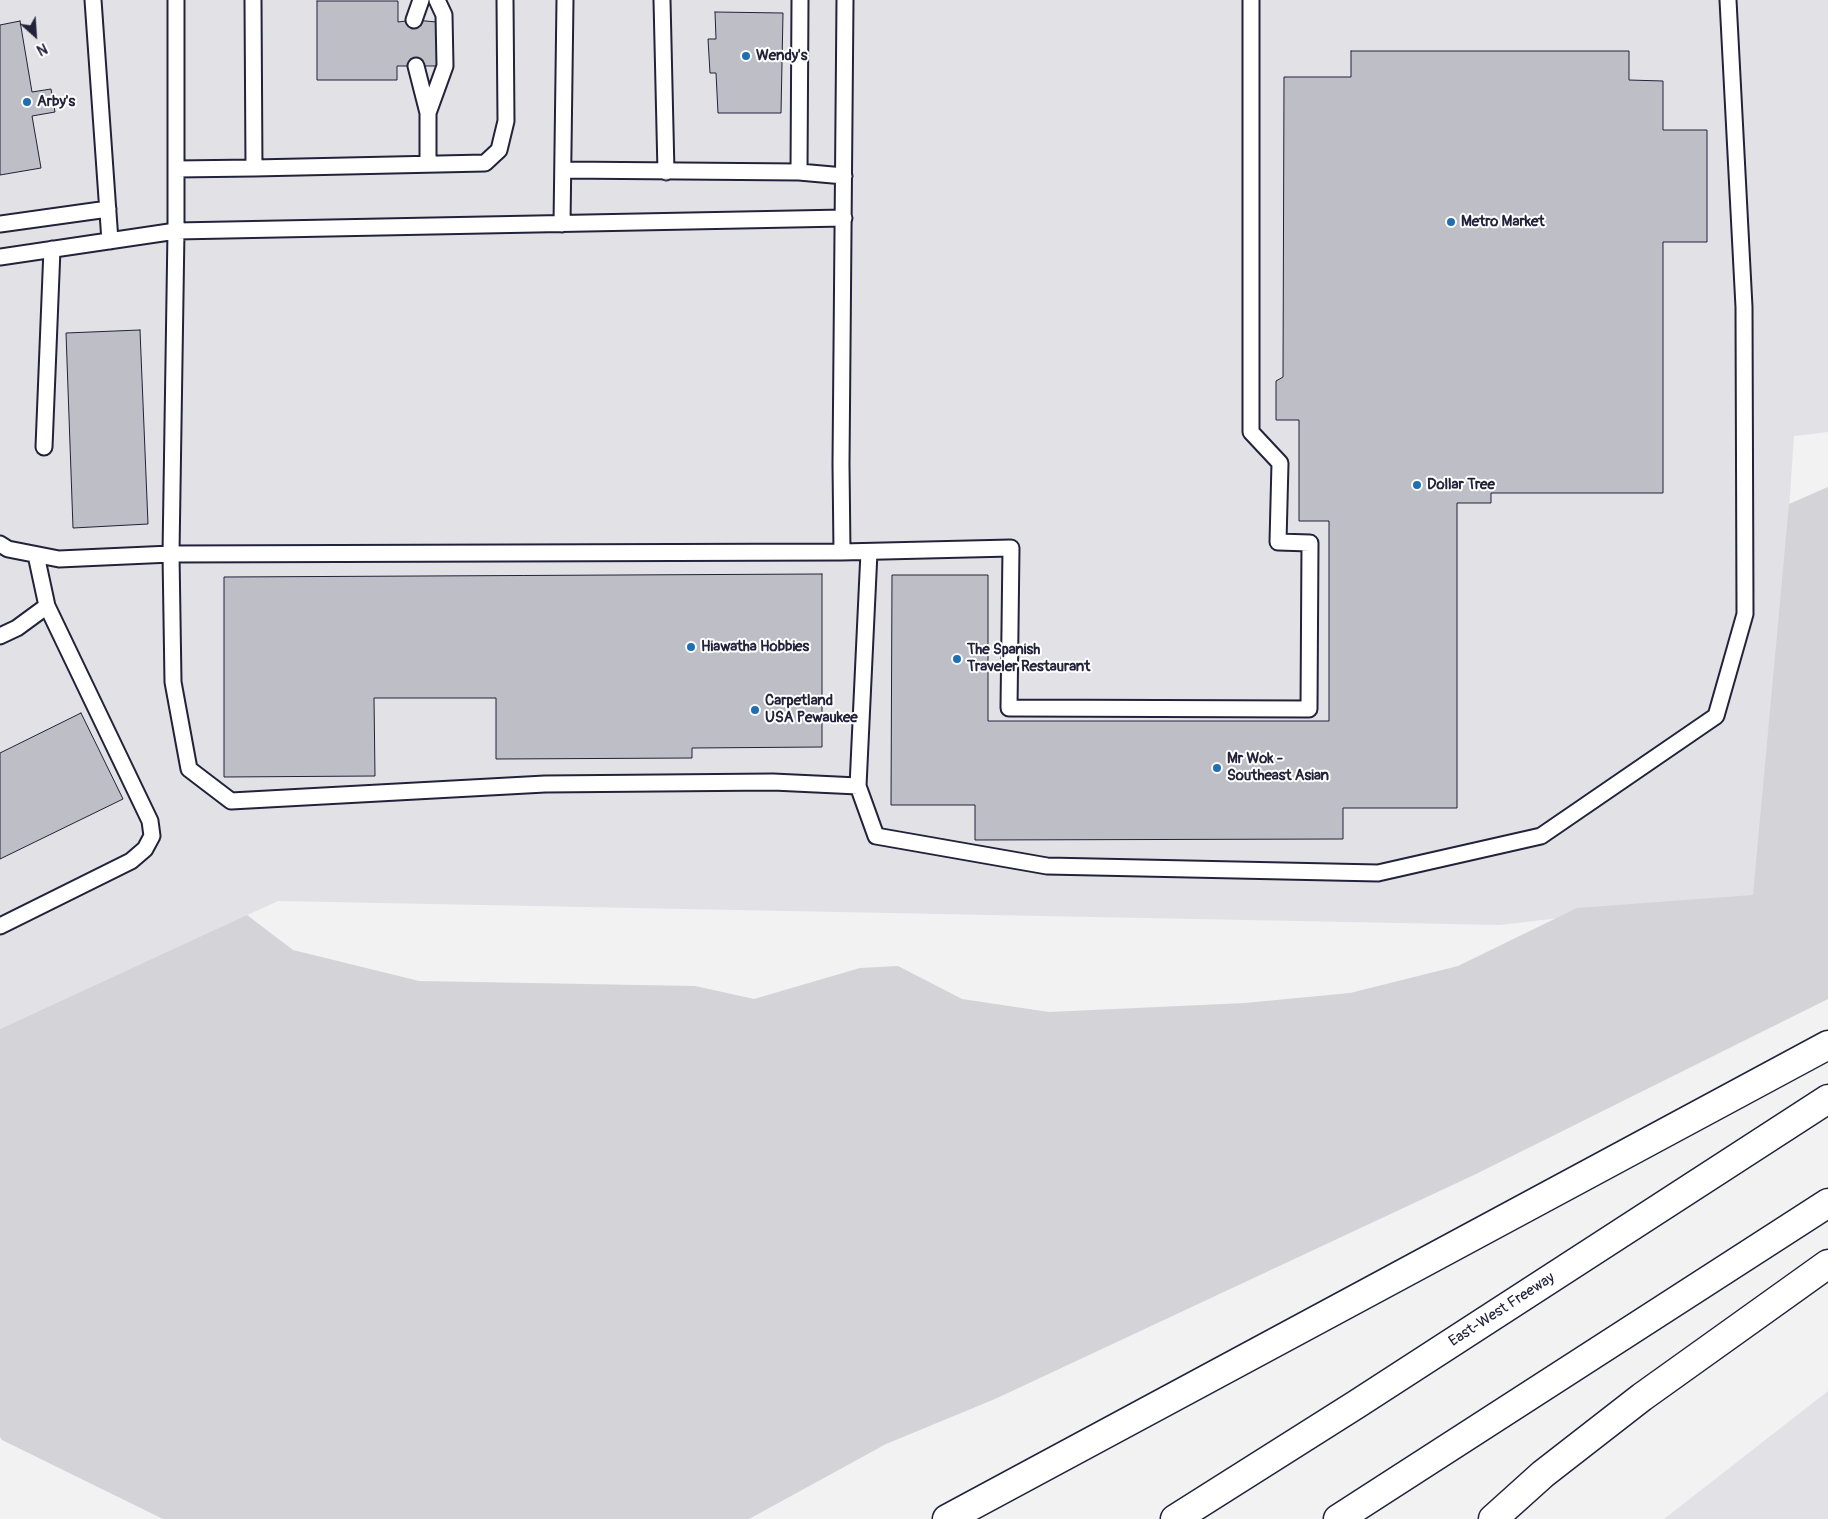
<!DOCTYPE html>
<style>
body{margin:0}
#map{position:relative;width:1828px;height:1519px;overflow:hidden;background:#f2f2f3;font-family:Pangolin,sans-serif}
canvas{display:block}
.north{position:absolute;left:10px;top:10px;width:50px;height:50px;-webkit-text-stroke:4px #fff;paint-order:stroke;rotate:154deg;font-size:14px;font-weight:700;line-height:20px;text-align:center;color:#22223b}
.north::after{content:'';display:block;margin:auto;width:18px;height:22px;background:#22223b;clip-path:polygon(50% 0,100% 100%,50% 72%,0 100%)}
</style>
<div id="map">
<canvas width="1828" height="1519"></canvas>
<div class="north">N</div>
</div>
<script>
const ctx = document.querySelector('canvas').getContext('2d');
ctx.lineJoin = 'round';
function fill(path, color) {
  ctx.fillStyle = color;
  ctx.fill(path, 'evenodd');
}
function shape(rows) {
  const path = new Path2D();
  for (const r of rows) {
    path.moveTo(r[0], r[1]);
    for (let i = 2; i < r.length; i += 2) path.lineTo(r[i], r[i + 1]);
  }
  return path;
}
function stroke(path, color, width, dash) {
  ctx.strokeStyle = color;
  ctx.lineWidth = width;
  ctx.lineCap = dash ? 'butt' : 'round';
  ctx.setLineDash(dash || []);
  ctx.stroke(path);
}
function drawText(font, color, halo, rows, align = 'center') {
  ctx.font = font + ' Pangolin,sans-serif';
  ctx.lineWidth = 4;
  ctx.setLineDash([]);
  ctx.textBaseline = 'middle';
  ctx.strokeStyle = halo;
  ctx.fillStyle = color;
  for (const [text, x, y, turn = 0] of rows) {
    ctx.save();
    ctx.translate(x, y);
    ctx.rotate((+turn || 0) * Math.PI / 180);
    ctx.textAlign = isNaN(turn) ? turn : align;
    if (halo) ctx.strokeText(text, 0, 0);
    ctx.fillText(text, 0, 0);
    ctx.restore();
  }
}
const built = shape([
 [0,0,1828,0,1828,432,1794,436,1763,894,1500,925,278,901,0,1029],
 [1828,1391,1828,1519,1664,1519]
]);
const green = shape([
 [1828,487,1828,999,1476,1174,995,1399,886,1444,749,1519,163,1519,2,1440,0,1437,0,1029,247,915,293,950,419,981,695,986,754,999,860,968,898,966,962,999,1049,1012,1245,1003,1350,993,1458,966,1577,908,1753,895,1789,504]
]);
const building = shape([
 [317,1,398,1,398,22,414,20,437,22,437,66,397,66,397,80,317,80,317,1],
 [715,12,783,13,781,113,718,113,716,73,710,73,708,39,716,39,715,12],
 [20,21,32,92,51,89,55,112,32,116,41,168,0,175,0,25,20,21],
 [1351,51,1629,51,1629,80,1663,81,1663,130,1707,130,1707,242,1663,242,1663,493,1491,493,1491,503,1457,503,1457,808,1343,808,1343,839,975,840,975,805,891,805,892,575,988,575,988,721,1329,721,1329,521,1299,521,1299,420,1276,420,1276,381,1283,377,1284,77,1351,77,1351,51],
 [140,330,148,524,73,528,66,333,140,330],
 [822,574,822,747,692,748,692,758,496,759,496,698,374,698,375,776,224,777,224,577,822,574],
 [81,713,123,799,0,859,0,753,81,713]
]);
const lane = shape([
 [93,0,110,241],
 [176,0,176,231,171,554,173,682,189,769,231,801,545,784,773,782,858,786],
 [662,0,666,172],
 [414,20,421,0],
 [416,66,428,113,428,164],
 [428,113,445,66,444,15,437,0],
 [254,168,485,163,499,150,506,121,505,0],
 [176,169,254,168,253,0],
 [563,170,799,172,844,176],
 [799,172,800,0],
 [0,224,108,209],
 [562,224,565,0],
 [0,257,176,231,844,218],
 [44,447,52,249],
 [0,544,8,549,59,559,171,554,842,552,841,464,845,0],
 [842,552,1011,548,1009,708,1309,709,1310,543,1278,542,1280,463,1251,432,1251,0],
 [869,552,858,786,876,836,1047,866,1378,873,1541,836,1716,716,1745,614,1744,307,1728,0],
 [0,636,17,628,47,606,36,555],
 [0,926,131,861,145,849,152,836,150,821,47,606]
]);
const highway = shape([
 [947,1519,1828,1045],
 [1175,1519,1357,1404,1828,1099],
 [1338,1519,1828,1203],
 [1493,1519,1543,1474,1642,1397,1828,1264]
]);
const markers = [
 [746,56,5,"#1f6fb2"],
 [27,102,5,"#1f6fb2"],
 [1451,222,5,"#1f6fb2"],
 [1417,485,5,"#1f6fb2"],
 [691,647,5,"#1f6fb2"],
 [957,659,5,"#1f6fb2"],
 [755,710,5,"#1f6fb2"],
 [1217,768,5,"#1f6fb2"]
];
const poiNames = [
 ["Wendy's",756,56],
 ["Arby's",37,102],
 ["Metro Market",1461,222],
 ["Dollar Tree",1427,485],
 ["Hiawatha Hobbies",701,647],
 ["The Spanish",967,650],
 ["Traveler Restaurant",967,667],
 ["Carpetland",765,701],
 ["USA Pewaukee",765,718],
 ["Mr Wok -",1227,759],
 ["Southeast Asian",1227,776]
];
const streetNames = [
 ["East-West Freeway",1502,1310,-33]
];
fill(built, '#e2e2e6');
fill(green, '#d3d3d8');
fill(building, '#bebec6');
stroke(building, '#22223b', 1);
stroke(lane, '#22223b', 19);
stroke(highway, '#22223b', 31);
stroke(lane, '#fff', 15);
stroke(highway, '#fff', 28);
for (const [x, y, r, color] of markers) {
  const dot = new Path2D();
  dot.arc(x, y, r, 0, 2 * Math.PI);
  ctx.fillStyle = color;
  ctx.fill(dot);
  stroke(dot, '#fff', 2);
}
drawText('bold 15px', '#22223b', '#fff', poiNames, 'left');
drawText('15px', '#22223b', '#fff', streetNames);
</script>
